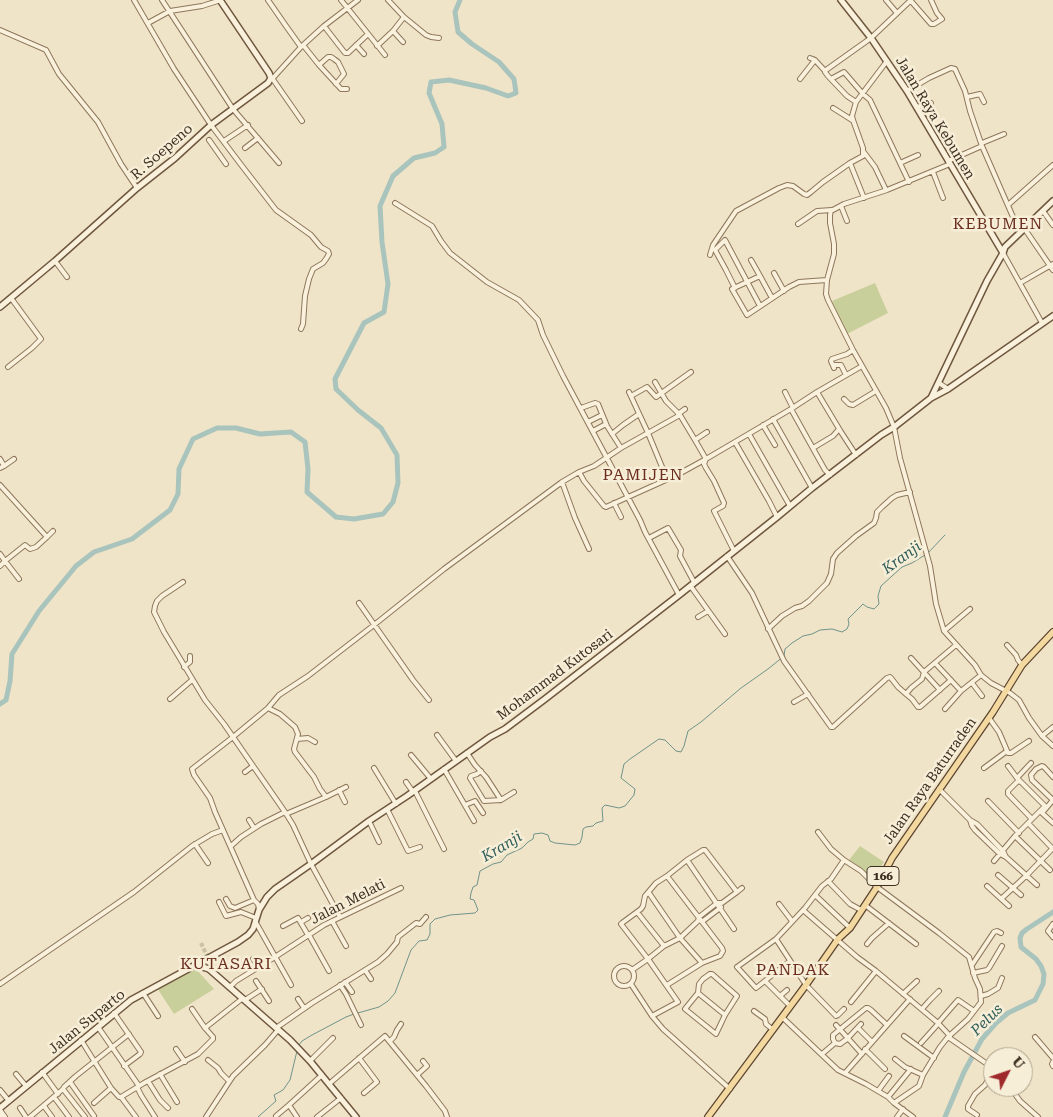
<!DOCTYPE html>
<style>
body{margin:0}
#map{position:relative;width:1053px;height:1117px;overflow:hidden;background:#f0e4c8;font-family:"Roboto Serif",serif}
canvas{display:block}
.north{position:absolute;left:983px;top:1047px;width:50px;height:50px;box-sizing:border-box;background:#f7eed8;border:1px solid #ada18e;border-radius:50%;rotate:49deg;font-size:14px;font-weight:700;line-height:20px;text-align:center;color:#3d2e20}
.north::after{content:'';display:block;margin:auto;width:18px;height:22px;background:#9e2a2b;clip-path:polygon(50% 0,100% 100%,50% 72%,0 100%)}
</style>
<div id="map">
<canvas width="1053" height="1117"></canvas>
<div class="north">U</div>
</div>
<script>
const ctx = document.querySelector('canvas').getContext('2d');
ctx.lineJoin = 'round';
function fill(path, color) {
  ctx.fillStyle = color;
  ctx.fill(path, 'evenodd');
}
function shape(rows) {
  const path = new Path2D();
  for (const r of rows) {
    if (r.length === 3) {
      path.moveTo(r[0] + r[2], r[1]);
      path.arc(r[0], r[1], r[2], 0, 2 * Math.PI);
      continue;
    }
    path.moveTo(r[0], r[1]);
    for (let i = 2; i < r.length; i += 2) path.lineTo(r[i], r[i + 1]);
  }
  return path;
}
function stroke(path, color, width, dash) {
  ctx.strokeStyle = color;
  ctx.lineWidth = width;
  ctx.lineCap = dash ? 'butt' : 'round';
  ctx.setLineDash(dash || []);
  ctx.stroke(path);
}
function drawText(font, color, halo, rows, align = 'center') {
  ctx.font = font + ' "Roboto Serif",serif';
  ctx.lineWidth = 5;
  ctx.setLineDash([]);
  ctx.textBaseline = 'middle';
  ctx.strokeStyle = halo;
  ctx.fillStyle = color;
  for (const [text, x, y, turn = 0] of rows) {
    ctx.save();
    ctx.translate(x, y);
    ctx.rotate((+turn || 0) * Math.PI / 180);
    ctx.textAlign = isNaN(turn) ? turn : align;
    if (halo) ctx.strokeText(text, 0, 0);
    ctx.fillText(text, 0, 0);
    ctx.restore();
  }
}
const green = shape([
 [875,283,888,313,847,334,832,301],
 [860,846,884,862,873,879,856,867,857,865,849,860],
 [195,968,214,989,174,1014,157,988]
]);
const stream = shape([
 [928,553,945,535],
 [358,1013,379,1007,388,1001,395,993,411,950,419,941,427,940,430,934,430,924,435,919,450,915,475,913,478,910,474,900,470,899,471,893,473,887,477,885,480,871,493,864,501,862,507,855,522,848,528,842,533,839,534,834,542,833,548,835,550,841,555,843,575,845,580,843,582,837,583,829,586,827,593,826,596,823,603,821,602,808,605,805,619,808,625,806,634,795,635,789,621,778,624,764,630,759,659,739,665,740,676,751,681,752,684,746,688,731,701,722,741,688,768,669,784,656,785,649,792,643,803,636,812,634,820,630,832,629,842,632,847,629,849,624,848,619,863,604,867,607,874,609,879,604,878,596,881,586,902,567,912,563,925,555],
 [299,1045,302,1041,312,1035,346,1017,354,1014],
 [258,1117,276,1101,274,1095,283,1090,290,1080,297,1051]
]);
const river = shape([
 [0,704,6,700,10,681,12,654,39,611,76,566,94,552,132,539,170,510,178,494,179,469,193,439,217,428,236,428,260,434,291,432,305,442,308,469,307,492,336,517,354,519,383,514,393,502,398,483,397,455,381,428,358,410,336,389,335,379,364,323,384,312,388,284,382,242,380,206,393,176,414,158,435,153,444,147,442,124,429,93,431,82,449,80,486,88,508,96,516,93,514,79,499,62,472,44,458,32,455,12,460,0],
 [945,1117,964,1072,982,1039,996,1023,1008,1013,1035,1000,1043,984,1044,974,1041,966,1036,959,1021,947,1020,938,1022,933,1027,929,1053,912]
]);
const streetTunnel = shape([
 [201,943,208,958]
]);
const street = shape([
 [134,0,174,69,211,125,242,166,276,210,311,235,321,247,328,251,329,254,326,259,323,263,313,269,309,279,305,296,303,324,301,329],
 [162,0,233,109,279,163],
 [268,0,286,26,301,47],
 [341,0,385,55],
 [388,0,404,17,426,35,431,37,439,38],
 [886,0,897,13],
 [911,1,931,24,934,24,942,19,937,13,931,0],
 [148,23,170,11,202,6,221,0],
 [324,26,345,53,348,53,368,34],
 [0,30,46,50,59,74,98,122,121,164,137,188],
 [393,31,403,42],
 [303,45,319,65,341,89,347,89],
 [356,45,364,54],
 [377,46,393,31,404,17],
 [810,58,815,60,825,71],
 [319,65,328,57,331,57,334,59,338,62,344,74,336,84],
 [272,78,302,121],
 [273,78,301,47,324,26,358,0],
 [800,79,815,60],
 [831,79,844,72,863,94,870,100,909,182],
 [907,91,929,78,951,68,955,69,965,91,970,111,982,146,1013,217,1021,230],
 [967,97,980,94,984,102],
 [856,102,847,96,828,76,825,72,826,70,871,38,911,0],
 [917,107,931,103],
 [833,108,852,120],
 [209,140,226,164],
 [224,141,248,125],
 [982,143,1004,134],
 [245,148,258,138],
 [863,151,875,167,886,190],
 [948,161,982,146],
 [900,163,918,155],
 [950,164,887,190,844,204,831,211,830,215,830,223,834,244,834,254,827,280,826,294,828,300,853,350,886,408,894,427,900,458,930,566,936,604,944,631,975,665,981,675,991,683,1010,693,1019,700,1029,718,1042,736,1053,727],
 [933,172,943,198],
 [864,198,850,163,863,156,863,148,853,120,852,116,856,102,887,61],
 [395,203,432,226,441,241,450,253,487,282,519,300,538,320,543,335,563,376,640,520,645,532,679,595],
 [1008,205,1053,165],
 [841,206,847,221],
 [1043,211,1053,225],
 [798,224,817,211,832,210],
 [1024,228,1053,270],
 [1003,253,1042,323],
 [710,255,713,245,736,211,779,188,787,185,793,186,804,194,807,195,811,192,823,182,850,163],
 [751,260,760,276],
 [55,261,67,277],
 [774,273,784,291],
 [1020,283,1053,264],
 [735,288,726,270,715,250,725,240,760,306],
 [772,298,760,276,732,289,747,315,789,287,799,282,827,280],
 [833,365,841,365,846,375],
 [8,367,32,348,41,339,11,298],
 [834,368,831,361,832,359,847,354,853,350],
 [655,382,666,401,680,415],
 [939,383,948,389],
 [629,392,648,433,667,479],
 [785,392,793,408],
 [817,392,841,432,856,455],
 [631,396,647,387,656,397,691,372],
 [844,399,849,404,853,405,876,391],
 [581,408,595,403,598,404,607,426,621,448],
 [791,409,825,470,830,475],
 [678,414,685,409],
 [773,419,812,488],
 [588,422,602,415],
 [763,425,775,445],
 [593,431,606,424],
 [612,434,623,425,639,414],
 [749,434,790,506],
 [695,440,707,432],
 [735,442,769,501,777,517],
 [813,448,833,436,839,429],
 [0,459,4,466,0,468],
 [4,466,14,459],
 [579,472,584,481,604,506,606,507,677,475,706,459,791,409,817,392,862,366],
 [562,482,575,518,589,549],
 [0,485,47,537,36,547,30,549,25,545,5,561,19,579],
 [614,503,621,517],
 [47,537,53,531],
 [649,538,668,528,681,550,680,556,694,582],
 [0,554,5,561,0,566],
 [727,556,752,593,784,661,831,727,833,727,887,678,890,677,891,678,898,687,906,694,911,688,922,679,924,672,956,645],
 [183,582,162,596,157,601,155,606,154,612,164,632,205,700,224,724,285,812,293,825,311,864,340,917],
 [689,587,692,588,725,634],
 [359,603,413,680,429,700],
 [698,617,708,611],
 [768,629,782,616,795,608,802,606,809,601,827,583,831,574,833,559,837,553,856,536,874,523,876,518,877,512,882,507,892,498,897,495,910,492],
 [944,631,970,609],
 [1007,645,1016,655,1018,660,1022,665],
 [911,658,940,690],
 [935,663,961,691],
 [184,667,190,662,190,656],
 [972,683,982,696],
 [906,694,912,699,918,707,920,707,951,680],
 [170,699,192,680],
 [794,702,808,694],
 [268,708,280,714,295,727,298,734,294,749,295,752,314,777,320,789,326,797],
 [945,709,961,691,981,675],
 [989,718,999,732,1008,753,1011,753,1029,741],
 [437,735,456,761],
 [1042,736,1053,746],
 [297,739,308,738,315,742],
 [467,753,475,765,486,777,501,800],
 [411,755,431,779],
 [1008,766,1017,778],
 [374,768,396,804],
 [984,768,1007,751],
 [444,769,474,821],
 [481,771,477,774,471,776,470,778,484,801,501,800,514,792],
 [245,772,253,766],
 [1020,781,1017,778,1031,763],
 [406,782,413,792],
 [939,789,970,820,977,824,1003,851,1006,857],
 [339,790,345,802],
 [415,791,444,849],
 [988,801,1019,833],
 [465,805,475,801,483,813],
 [387,809,408,851,420,847],
 [1042,813,1053,800,1032,780,1031,775,1036,769,1042,766,1044,767,1053,777],
 [1042,813,1053,823],
 [286,814,326,797,346,787],
 [249,820,254,828],
 [970,820,972,826,975,830,1000,854,1006,857,1037,885],
 [369,821,379,842],
 [1028,823,1053,849],
 [818,832,831,849,844,860,861,871,877,887,939,933,969,957,975,978,980,989,981,1002,968,1019,948,1037,940,1047,923,1075,919,1086,894,1103],
 [1015,836,1050,870],
 [195,844,208,863],
 [231,846,241,837,261,824,285,812],
 [687,860,734,929],
 [994,861,1015,836,1045,806,1021,782,1018,781,1008,791,1008,794,1032,819],
 [998,875,1021,895],
 [828,881,850,904,861,910],
 [987,886,1009,906],
 [737,892,705,850,703,850,687,860,667,876,656,883,645,896,643,906,641,909,622,923,621,924,648,959,664,946,680,938,698,921,699,917,717,903,722,903,737,892,742,888],
 [649,893,680,938,702,963,720,956,723,951,722,948,667,876],
 [815,895,850,928],
 [226,899,230,906,235,908,254,900],
 [1001,899,1027,875,1053,848],
 [219,902,226,916,241,912,256,918],
 [779,904,792,921],
 [865,905,916,944],
 [259,910,258,904,254,900,215,812,210,798,194,775,192,769,233,737,268,708,279,695,308,676,374,625,444,569,562,482,579,472,594,466,621,448,680,415,695,440,706,459,704,464,706,468,714,481,724,503,723,506,714,511,734,551],
 [803,910,857,957,876,971,938,1023,950,1036],
 [637,912,664,946],
 [255,921,291,985],
 [332,921,346,946],
 [701,921,703,921,720,908,721,907],
 [301,922,308,918],
 [1053,924,1048,931,1053,937],
 [283,926,298,918,308,935],
 [309,935,329,971],
 [776,939,805,908,822,886,831,879,844,860],
 [867,944,872,938,889,923],
 [253,959,259,967],
 [790,961,756,988,737,967,776,939,806,985,836,1016,838,1015,844,1009],
 [972,965,994,932,997,931,1001,933],
 [624,976,10],
 [365,970,371,979],
 [632,970,648,959,678,1002,652,1016,663,1029,730,1089],
 [973,973,987,970,989,968,1002,946],
 [710,974,712,974,737,996,725,1015,716,1034,685,1009,698,993,699,984,703,979,710,974],
 [256,981,269,1001],
 [765,981,790,1006],
 [345,982,352,992],
 [0,984,134,892,192,846,212,834,223,830],
 [631,984,652,1016],
 [340,985,346,994,361,1025],
 [667,985,702,963],
 [230,987,236,981,275,957,324,925,401,888],
 [143,993,158,1016],
 [698,993,725,1015],
 [903,994,917,981],
 [780,996,787,990],
 [981,996,988,994,998,988,1002,978],
 [298,999,304,1008],
 [245,1000,262,989],
 [851,1002,876,971],
 [192,1009,205,1028],
 [922,1009,930,1000,939,991],
 [754,1011,765,1019,766,1024,772,1029],
 [114,1013,141,1052,140,1054,124,1066],
 [782,1017,838,1070,866,1084,888,1097,894,1103,913,1117],
 [938,1023,958,1000,974,1011],
 [861,1024,847,1039,840,1044,835,1043,833,1039,833,1035,866,1008,868,1008,871,1010,887,1025],
 [836,1025,862,1054],
 [98,1027,139,1086],
 [276,1028,312,1003,378,962,387,954,397,942,398,937,416,923,420,924,426,917],
 [858,1028,872,1042],
 [904,1036,934,1058],
 [948,1037,993,1068],
 [1035,1037,1053,1058],
 [81,1040,111,1088,119,1097,121,1097,144,1083,198,1054,213,1039,213,1037,205,1028,243,998],
 [390,1041,394,1037,397,1030,401,1024],
 [921,1043,938,1024],
 [176,1049,185,1062],
 [865,1049,885,1069],
 [822,1054,835,1043],
 [359,1058,377,1082,364,1093],
 [895,1059,905,1067,923,1075],
 [208,1060,218,1068,221,1073,229,1081],
 [310,1061,333,1038],
 [1053,1062,1052,1064,1053,1066],
 [42,1072,58,1094],
 [845,1073,910,999],
 [16,1074,26,1086],
 [160,1074,177,1102],
 [417,1075,427,1066,423,1061],
 [148,1081,160,1100,168,1108],
 [70,1082,94,1116],
 [329,1084,385,1036,426,1086,445,1111,447,1117],
 [137,1087,141,1095,155,1117],
 [1010,1087,1020,1101,1038,1117],
 [63,1089,64,1087,76,1076,129,1034],
 [0,1090,9,1101],
 [878,1091,889,1076],
 [54,1097,69,1117],
 [121,1097,136,1117],
 [888,1097,911,1069],
 [94,1103,111,1088],
 [44,1106,52,1117],
 [20,1108,26,1117],
 [0,1110,5,1117],
 [0,1115,1,1117],
 [977,1115,968,1109,968,1106,975,1094,985,1085,993,1071],
 [276,1116,289,1105],
 [30,1117,63,1089,85,1117],
 [206,1117,233,1076,265,1045,278,1030],
 [297,1117,289,1105,322,1075],
 [317,1117,341,1098],
 [897,1117,903,1109]
]);
const secondary = shape([
 [841,0,871,38,907,91,1003,253],
 [0,307,55,261,137,188,175,158,211,125,268,83,271,78,269,73,220,0],
 [931,398,987,281,1003,253,1005,247,1053,201],
 [196,965,209,969,290,1040,310,1061,356,1117],
 [0,1108,131,1000,238,942,248,935,253,929,259,910,267,897,275,889,311,864,369,821,407,796,490,737,505,729,545,699,679,595,777,517,812,488,881,435,894,427,931,398,948,389,1053,316]
]);
const primary = shape([
 [708,1117,806,985,838,939,850,928,877,887,892,858,993,712,1022,665,1053,632]
]);
const shields = [
 [883,876,32]
];
const shieldNames = [
 ["166",883,876]
];
const streetNames = [
 ["Jalan Raya Kebumen",935,118,59],
 ["R. Soepeno",162,152,-41],
 ["Mohammad Kutosari",555,675,-37],
 ["Jalan Raya Baturraden",930,781,-55],
 ["Jalan Melati",348,902,-27],
 ["Jalan Suparto",87,1022,-39]
];
const waterNames = [
 ["Kranji",902,558,-36],
 ["Kranji",502,847,-31],
 ["Pelus",987,1020,-45]
];
const quarterNames = [
 ["KEBUMEN",998,224],
 ["PAMIJEN",643,475],
 ["KUTASARI",226,964],
 ["PANDAK",793,970]
];
fill(green, '#c9cf9b');
stroke(stream, '#6f938a', 1);
stroke(river, '#a9c4bc', 5);
stroke(streetTunnel, '#ccc0a6', 4, [4, 2]);
stroke(street, '#8d765c', 6);
stroke(secondary, '#6f573f', 8);
stroke(primary, '#5b4430', 8);
stroke(street, '#faf1dc', 4);
stroke(secondary, '#faf1dc', 5);
stroke(primary, '#f3d9a0', 5.5);
for (const [x, y, w] of shields) {
  const box = new Path2D();
  box.roundRect(x - w / 2, y - 9.5, w, 19, 4);
  ctx.fillStyle = '#f7eed8';
  ctx.fill(box);
  stroke(box, '#3d2e20', 1);
}
drawText('bold 12px', '#3d2e20', null, shieldNames);
drawText('14px', '#3d2e20', '#f7eed8', streetNames);
drawText('italic 15px', '#2f5d5a', '#f7eed8', waterNames);
ctx.letterSpacing = '1px';
drawText('16px', '#6b2e1e', '#f7eed8', quarterNames);
ctx.letterSpacing = '0px';
</script>
